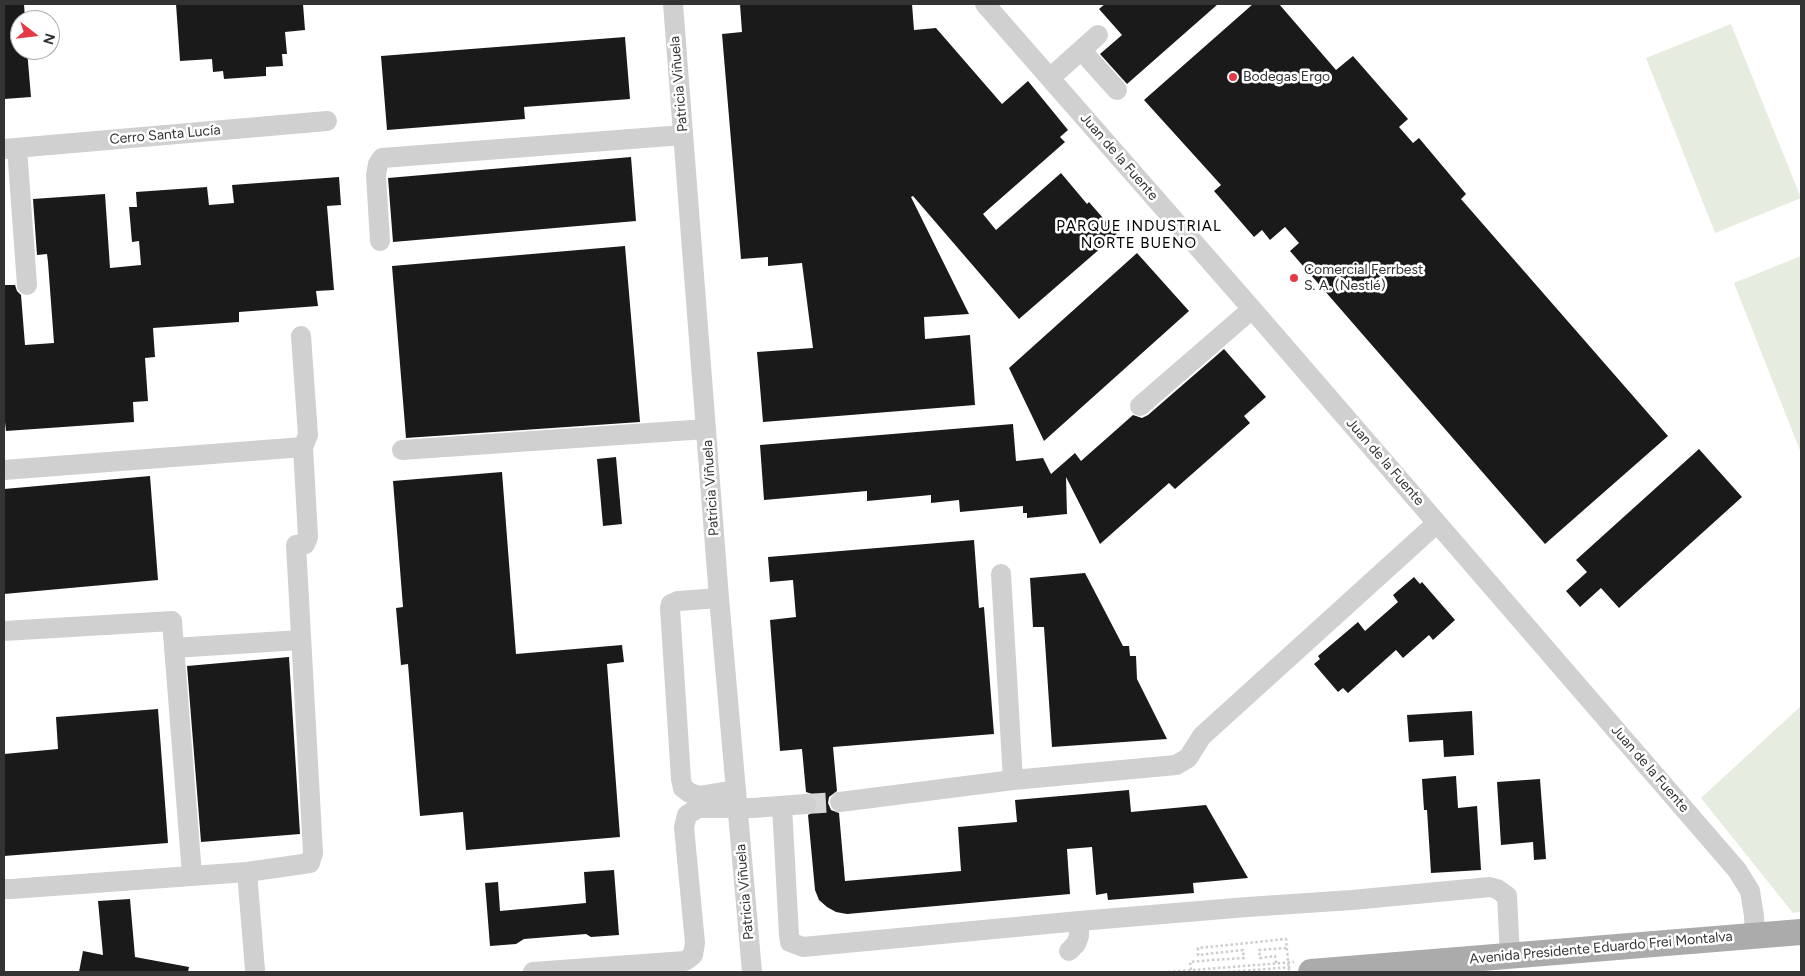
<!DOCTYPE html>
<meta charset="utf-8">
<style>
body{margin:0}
#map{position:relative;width:1805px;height:976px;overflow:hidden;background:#fff;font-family:Figtree,sans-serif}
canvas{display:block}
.frame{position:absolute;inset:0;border:5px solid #333;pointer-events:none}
.north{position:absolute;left:10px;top:10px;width:50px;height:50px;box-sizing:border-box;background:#fff;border:1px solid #adadad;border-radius:50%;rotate:106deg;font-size:14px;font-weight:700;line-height:20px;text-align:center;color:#333}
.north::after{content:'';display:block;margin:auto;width:18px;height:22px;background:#e63946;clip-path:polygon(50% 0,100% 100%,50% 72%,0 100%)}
</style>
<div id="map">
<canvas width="1805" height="976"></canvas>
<div class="frame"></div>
<div class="north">N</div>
</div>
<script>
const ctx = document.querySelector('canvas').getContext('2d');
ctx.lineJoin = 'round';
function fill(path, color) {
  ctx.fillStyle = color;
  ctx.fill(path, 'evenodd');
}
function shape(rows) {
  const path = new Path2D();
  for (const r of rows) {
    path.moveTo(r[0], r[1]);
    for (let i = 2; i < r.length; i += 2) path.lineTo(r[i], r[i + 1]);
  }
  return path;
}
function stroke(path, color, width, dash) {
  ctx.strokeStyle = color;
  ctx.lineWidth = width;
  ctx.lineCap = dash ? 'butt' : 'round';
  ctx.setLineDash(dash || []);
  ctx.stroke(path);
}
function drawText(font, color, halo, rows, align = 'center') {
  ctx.font = font + ' Figtree,sans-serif';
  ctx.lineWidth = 5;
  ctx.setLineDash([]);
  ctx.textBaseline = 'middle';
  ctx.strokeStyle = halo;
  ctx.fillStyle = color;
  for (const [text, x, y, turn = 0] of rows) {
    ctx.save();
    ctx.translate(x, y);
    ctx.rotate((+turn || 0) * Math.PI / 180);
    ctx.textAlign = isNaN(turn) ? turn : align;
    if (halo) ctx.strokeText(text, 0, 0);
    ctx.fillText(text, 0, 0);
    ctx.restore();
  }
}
const green = shape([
 [1731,24,1801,198,1715,233,1646,58],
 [1801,256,1801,453,1734,283],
 [1801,706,1801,912,1793,913,1701,798]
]);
const building = shape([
 [4,4,24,4,25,20,20,20,20,50,27,50,31,97,4,99],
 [176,4,303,4,305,30,285,32,287,54,282,54,283,66,266,67,266,76,224,79,223,71,213,72,212,59,180,61],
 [740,4,912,4,914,30,936,28,1002,104,1028,81,1068,130,1060,137,1065,142,983,214,996,230,1061,173,1087,204,1089,202,1117,234,1019,319,913,196,911,197,969,314,924,317,925,339,970,335,975,405,763,422,757,352,813,348,802,263,768,266,768,257,741,259,722,34,742,32],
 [1105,4,1218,4,1127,84,1100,54,1122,35,1099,9],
 [1253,4,1279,4,1336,70,1353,56,1408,119,1399,127,1413,143,1419,138,1466,194,1461,199,1668,436,1545,544,1290,251,1299,243,1285,227,1270,240,1262,230,1254,237,1214,191,1221,185,1144,100],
 [625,37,630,99,524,107,525,119,387,130,381,56],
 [631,157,636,221,393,242,388,178],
 [339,177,341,205,327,206,334,290,316,291,318,306,239,312,239,322,153,328,155,357,145,358,148,401,133,402,134,422,6,431,5,422,4,422,4,285,15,285,17,291,21,295,25,345,54,343,48,262,47,254,37,255,33,199,105,194,110,268,141,265,139,241,132,242,129,207,137,207,136,192,207,187,209,205,234,203,232,185],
 [625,246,640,422,406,438,392,266],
 [1137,253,1189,311,1044,441,1009,368],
 [1224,349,1266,397,1244,416,1250,423,1175,489,1169,483,1100,544,1066,477,1067,514,1027,518,1027,513,1023,513,1023,506,960,512,959,500,931,503,931,495,867,501,867,491,764,500,760,445,1013,424,1016,461,1043,458,1051,474,1075,453,1081,461,1133,415,1142,418,1148,415],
 [1699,449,1742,497,1619,608,1601,588,1580,607,1566,591,1587,572,1576,560],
 [616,457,622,524,603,526,597,459],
 [502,472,516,654,622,645,624,662,607,664,620,837,466,850,463,812,420,816,408,664,401,665,396,608,403,607,393,481],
 [150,476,158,580,4,594,4,489],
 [974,540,979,608,984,607,994,734,833,747,837,791,829,797,828,803,831,810,839,813,845,881,961,871,958,827,1017,822,1015,800,1129,790,1131,812,1206,805,1248,878,1193,883,1194,893,1108,900,1107,893,1096,895,1092,847,1067,849,1070,894,847,914,836,912,827,907,819,900,815,890,808,815,816,810,818,803,815,797,812,794,806,792,802,749,780,751,770,620,796,617,793,580,770,582,768,557],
 [1085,573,1123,646,1129,646,1130,656,1136,656,1137,679,1167,739,1052,747,1044,627,1033,627,1030,578],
 [1414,577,1420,584,1422,582,1455,620,1433,640,1429,635,1403,658,1396,650,1348,693,1343,688,1338,692,1314,664,1320,659,1318,656,1358,622,1365,631,1398,602,1393,595],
 [289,657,300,834,201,842,187,666],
 [158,709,168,843,4,856,4,754,58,749,56,717],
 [1472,711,1474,755,1444,757,1443,740,1409,742,1407,715],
 [1456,776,1458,808,1477,806,1481,870,1431,873,1427,810,1424,810,1422,779],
 [1540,779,1546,859,1534,860,1533,842,1501,845,1497,782],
 [614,870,619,935,591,937,586,934,524,939,516,944,490,946,485,883,498,882,500,911,586,903,584,872],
 [130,899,135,957,189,967,188,972,79,972,83,951,103,955,98,901]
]);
const minorTunnel = shape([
 [806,804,840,802]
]);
const path = shape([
 [1276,963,1275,956,1260,958,1259,950,1286,948],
 [1191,970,1190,962,1212,960],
 [1168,972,1294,962],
 [1228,972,1292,967]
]);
const minor = shape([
 [673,4,719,598,752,972],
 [985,4,1252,309,1737,870,1750,891,1754,916,1755,935],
 [1081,50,1117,90],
 [1050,78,1098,35],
 [17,148,27,285],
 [4,149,327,121],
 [380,241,376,175,378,164,382,158,683,135],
 [301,336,308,435,303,447],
 [1140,406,1252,309],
 [402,450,706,429],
 [4,470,303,447,308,537,305,544,296,545,313,853,310,863,247,872],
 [1001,574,1013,780],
 [719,598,678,601,671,604,670,608,681,779,683,788,690,793,699,796,735,790],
 [4,631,172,621,192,875],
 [174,648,300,640],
 [840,802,1013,780,1176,765,1188,758,1202,736,1437,523],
 [782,806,789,935,790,942,803,947,1079,921,1247,907,1352,900,1490,887,1497,889,1507,896,1510,956],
 [4,889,11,889,247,872,255,970],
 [1069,951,1076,944,1079,936,1079,921],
 [533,972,685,961,693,955,695,943,684,827,687,815,698,808,753,808,806,804]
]);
const major = shape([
 [1311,972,1801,932]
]);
const pathBridge = shape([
 [1212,960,1244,958,1243,950,1198,955,1198,948,1286,939,1289,972]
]);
const markers = [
 [1233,77,5,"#e63946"],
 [1294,278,5,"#e63946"]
];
const poiNames = [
 ["Bodegas Ergo",1243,77],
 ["Comercial Ferrbest",1304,270],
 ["S. A. (Nestlé)",1304,286]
];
const streetNames = [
 ["Patricia Viñuela",679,84,-95],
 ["Cerro Santa Lucía",165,135,-5],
 ["Juan de la Fuente",1119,157,49],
 ["Juan de la Fuente",1385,462,49],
 ["Patricia Viñuela",711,488,-94],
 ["Juan de la Fuente",1650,769,49],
 ["Patricia Viñuela",745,892,-95],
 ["Avenida Presidente Eduardo Frei Montalva",1601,948,-5]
];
const neighbourhoodNames = [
 ["PARQUE INDUSTRIAL",1139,227],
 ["NORTE BUENO",1139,244]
];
fill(green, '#e6ecdf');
fill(building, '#1a1a1a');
stroke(minorTunnel, '#d6d6d6', 20, [20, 10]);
stroke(path, '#cdcdcd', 2.5, [2.5, 2.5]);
stroke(minor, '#d0d0d0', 20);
stroke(major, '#ababab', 26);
stroke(pathBridge, '#cdcdcd', 2.5, [2.5, 2.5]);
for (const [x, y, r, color] of markers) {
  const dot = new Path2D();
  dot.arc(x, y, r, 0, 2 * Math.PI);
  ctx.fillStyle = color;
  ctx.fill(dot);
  stroke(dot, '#fff', 2);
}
drawText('14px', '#333', '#fff', poiNames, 'left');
drawText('14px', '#333', '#fff', streetNames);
ctx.letterSpacing = '1px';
drawText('15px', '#000', '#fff', neighbourhoodNames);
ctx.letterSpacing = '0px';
</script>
